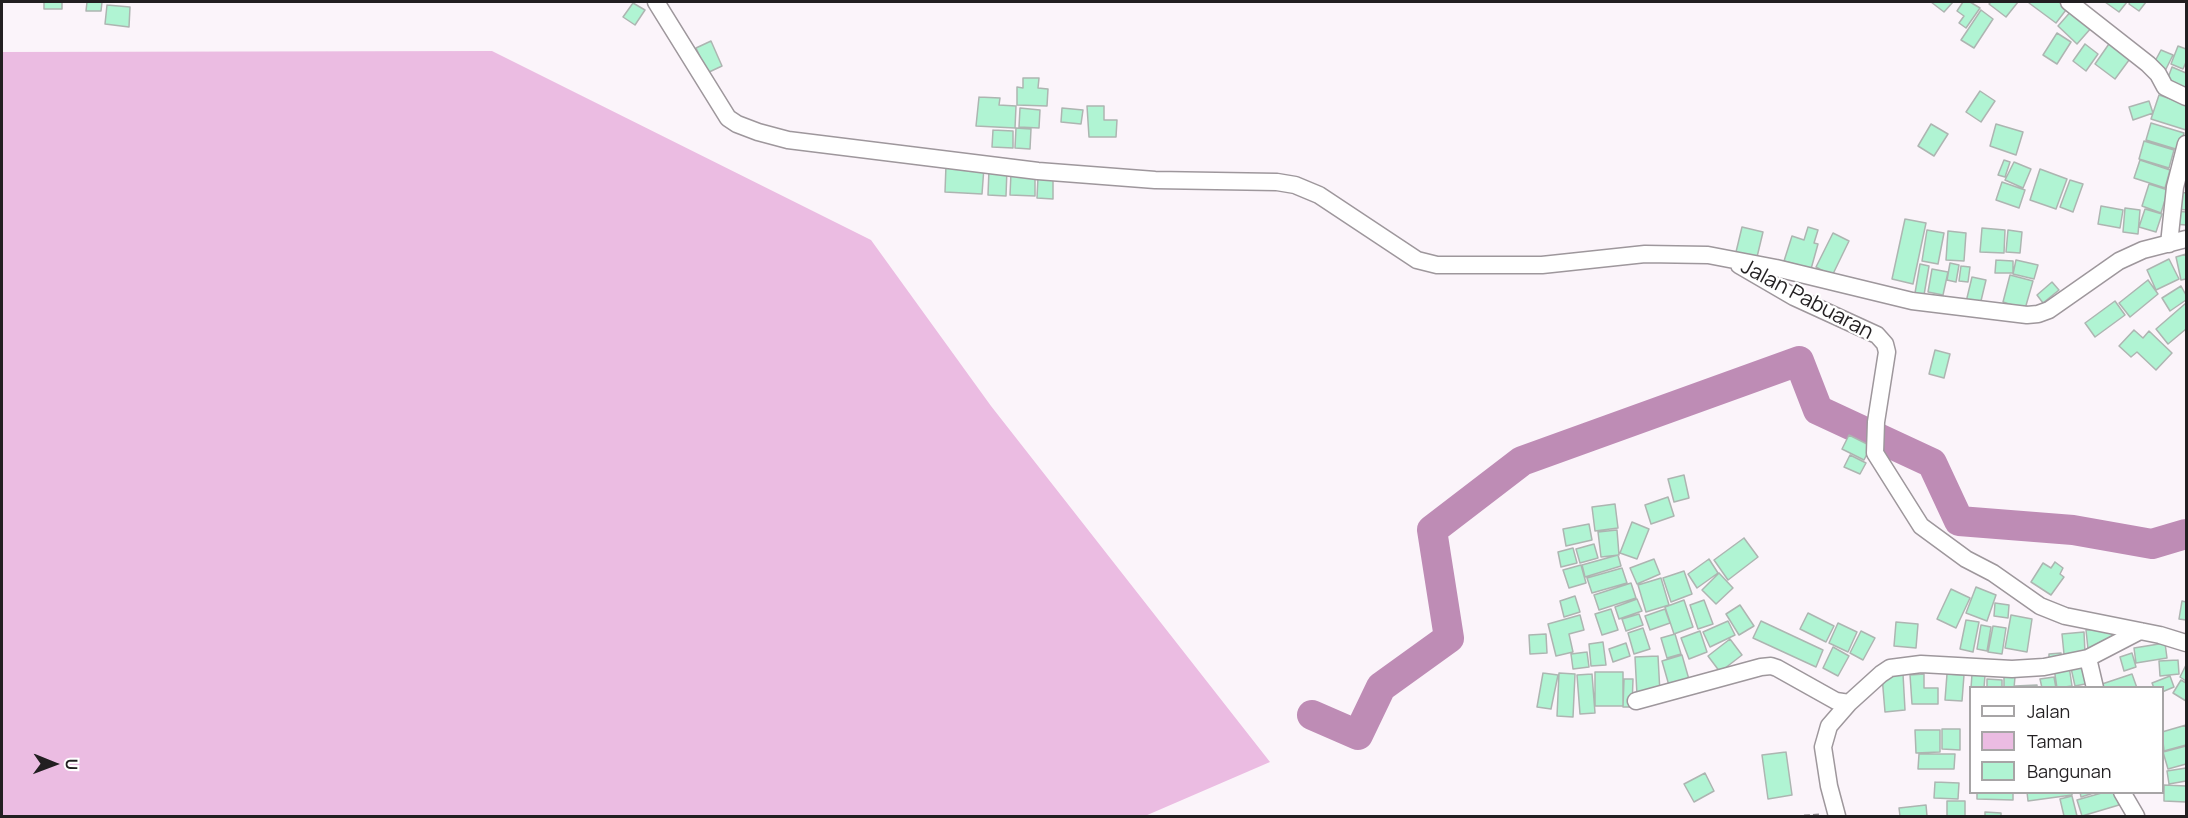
<!DOCTYPE html>
<style>
body{margin:0}
#map{position:relative;width:2188px;height:818px;overflow:hidden;background:#fbf4fa;font-family:Manrope,sans-serif}
canvas{display:block}
.frame{position:absolute;inset:0;border:3px solid #221f21;pointer-events:none}
.legend{position:absolute;left:1969px;top:686px;width:195px;height:108px;box-sizing:border-box;background:#fff;border:2px solid #a7a5a6;margin:0;padding:8px 10px;list-style:none;font-size:18px;color:#221f21}
.legend li{display:flex;align-items:center;gap:12px;height:30px}
.legend b{width:30px;border:2px solid #a7a5a6}
.north{position:absolute;left:24px;top:734px;width:60px;height:60px;-webkit-text-stroke:4px #fff;paint-order:stroke;rotate:91deg;font-size:16px;font-weight:700;line-height:24px;text-align:center;color:#221f21}
.north::after{content:'';display:block;margin:auto;width:21px;height:27px;background:#221f21;clip-path:polygon(50% 0,100% 100%,50% 72%,0 100%)}
</style>
<div id="map">
<canvas width="2188" height="818"></canvas>
<div class="frame"></div>
<ul class="legend">
<li><b style="height:8px;background:#fff"></b>Jalan</li>
<li><b style="height:16px;background:#ebbce2"></b>Taman</li>
<li><b style="height:16px;background:#b0f4d3"></b>Bangunan</li>
</ul>
<div class="north">U</div>
</div>
<script>
const ctx = document.querySelector('canvas').getContext('2d');
ctx.lineJoin = 'round';
function fill(path, color) {
  ctx.fillStyle = color;
  ctx.fill(path, 'evenodd');
}
function shape(rows) {
  const path = new Path2D();
  for (const r of rows) {
    path.moveTo(r[0], r[1]);
    for (let i = 2; i < r.length; i += 2) path.lineTo(r[i], r[i + 1]);
  }
  return path;
}
function stroke(path, color, width, dash) {
  ctx.strokeStyle = color;
  ctx.lineWidth = width;
  ctx.lineCap = dash ? 'butt' : 'round';
  ctx.setLineDash(dash || []);
  ctx.stroke(path);
}
function drawText(font, color, halo, rows, align = 'center') {
  ctx.font = font + ' Manrope,sans-serif';
  ctx.lineWidth = 4.5;
  ctx.setLineDash([]);
  ctx.textBaseline = 'middle';
  ctx.strokeStyle = halo;
  ctx.fillStyle = color;
  for (const [text, x, y, turn = 0] of rows) {
    ctx.save();
    ctx.translate(x, y);
    ctx.rotate((+turn || 0) * Math.PI / 180);
    ctx.textAlign = isNaN(turn) ? turn : align;
    if (halo) ctx.strokeText(text, 0, 0);
    ctx.fillText(text, 0, 0);
    ctx.restore();
  }
}
const green = shape([
 [492,51,871,240,991,406,1270,762,1145,816,2,816,2,52]
]);
const river = shape([
 [1312,715,1358,735,1381,687,1449,638,1432,530,1522,461,1799,361,1818,410,1932,463,1959,521,2073,530,2152,544,2186,534]
]);
const building = shape([
 [44,2,62,2,62,9,44,9,44,2],
 [87,2,102,2,101,11,86,11,87,2],
 [1931,2,1953,2,1944,12,1931,2],
 [1963,2,1970,2,1980,8,1966,28,1959,23,1964,16,1957,11,1963,2],
 [1991,2,2018,2,2006,17,1989,4,1991,2],
 [2030,2,2063,2,2069,6,2056,23,2029,3,2030,2],
 [2105,2,2127,2,2119,12,2105,2],
 [2130,2,2146,2,2139,11,2129,4,2130,2],
 [633,3,645,10,635,25,623,17,633,3],
 [107,5,130,7,129,27,105,24,107,5],
 [2073,9,2092,27,2077,44,2058,26,2073,9],
 [1981,10,1993,19,1974,48,1961,40,1981,10],
 [2057,33,2071,42,2057,64,2043,55,2057,33],
 [711,41,722,66,707,73,696,48,711,41],
 [2111,41,2132,56,2115,79,2095,64,2111,41],
 [2085,44,2098,54,2086,71,2073,61,2085,44],
 [2178,46,2186,49,2186,62,2183,69,2171,64,2178,46],
 [2161,50,2173,55,2165,71,2153,65,2161,50],
 [2172,67,2186,73,2186,95,2165,86,2172,67],
 [1023,78,1039,78,1038,88,1048,89,1047,106,1017,105,1017,87,1023,88,1023,78],
 [1980,91,1995,101,1981,122,1966,112,1980,91],
 [2159,95,2186,104,2186,130,2151,119,2159,95],
 [979,97,1000,98,999,105,1016,106,1015,128,976,126,979,97],
 [2149,101,2153,113,2133,120,2129,107,2149,101],
 [1087,106,1104,106,1104,120,1117,120,1116,137,1089,137,1087,106],
 [1020,108,1040,110,1039,128,1019,127,1020,108],
 [1062,108,1083,110,1081,124,1061,122,1062,108],
 [2151,123,2184,133,2179,150,2146,140,2151,123],
 [1931,124,1948,134,1934,156,1918,146,1931,124],
 [1996,124,2023,132,2016,155,1990,146,1996,124],
 [1016,128,1031,129,1030,149,1015,148,1016,128],
 [993,130,1013,131,1013,148,992,147,993,130],
 [2144,141,2174,150,2169,168,2139,159,2144,141],
 [2004,160,2010,162,2005,177,1998,175,2004,160],
 [2140,160,2170,170,2165,188,2134,178,2140,160],
 [2014,162,2031,169,2023,188,2005,180,2014,162],
 [946,165,984,167,982,194,945,192,946,165],
 [989,169,1007,169,1006,196,988,195,989,169],
 [2040,169,2067,179,2056,209,2030,200,2040,169],
 [1011,173,1035,174,1035,196,1010,195,1011,173],
 [1038,177,1053,178,1053,199,1037,198,1038,177],
 [2070,180,2083,184,2073,212,2060,207,2070,180],
 [2002,182,2025,190,2019,208,1996,200,2002,182],
 [2149,184,2168,190,2161,213,2142,206,2149,184],
 [2180,192,2186,193,2186,210,2178,209,2180,192],
 [2101,206,2123,210,2120,228,2098,224,2101,206],
 [2125,208,2140,210,2138,234,2123,232,2125,208],
 [2145,209,2162,214,2156,232,2139,227,2145,209],
 [2175,211,2186,212,2186,225,2174,224,2175,211],
 [1905,219,1926,223,1913,284,1892,279,1905,219],
 [1742,227,1763,232,1757,257,1736,252,1742,227],
 [1808,227,1818,230,1814,243,1818,244,1811,269,1784,261,1792,236,1804,240,1808,227],
 [1982,228,2005,230,2004,253,1980,252,1982,228],
 [1927,230,1944,233,1938,264,1922,261,1927,230],
 [2008,230,2022,232,2020,253,2006,252,2008,230],
 [1948,231,1966,233,1964,261,1946,260,1948,231],
 [1833,233,1849,241,1832,276,1816,267,1833,233],
 [2186,254,2186,279,2181,280,2176,257,2186,254],
 [2169,259,2179,279,2156,290,2147,270,2169,259],
 [1996,260,2013,261,2013,273,1995,273,1996,260],
 [2016,260,2038,265,2034,279,2013,274,2016,260],
 [1950,263,1959,265,1956,282,1947,280,1950,263],
 [1920,264,1929,266,1924,295,1915,293,1920,264],
 [1961,266,1970,267,1968,282,1959,281,1961,266],
 [1932,269,1948,272,1943,295,1928,292,1932,269],
 [2010,275,2033,281,2025,309,2003,302,2010,275],
 [1972,277,1986,280,1980,305,1966,302,1972,277],
 [2148,280,2158,294,2130,317,2119,303,2148,280],
 [2052,282,2059,290,2043,303,2037,295,2052,282],
 [2181,286,2186,295,2186,300,2170,311,2162,298,2181,286],
 [2115,301,2125,315,2095,337,2085,323,2115,301],
 [2186,303,2186,329,2168,344,2156,329,2186,303],
 [2134,330,2143,338,2149,331,2172,353,2156,370,2137,352,2131,357,2119,346,2134,330],
 [1935,350,1950,354,1944,378,1929,374,1935,350],
 [1849,435,1871,446,1864,460,1842,449,1849,435],
 [1850,455,1866,463,1860,474,1844,467,1850,455],
 [1684,475,1689,498,1674,502,1668,479,1684,475],
 [1668,497,1674,516,1651,524,1645,505,1668,497],
 [1615,504,1618,528,1595,531,1592,507,1615,504],
 [1632,522,1649,529,1637,559,1620,553,1632,522],
 [1589,524,1592,540,1566,546,1563,529,1589,524],
 [1617,530,1619,555,1601,557,1598,532,1617,530],
 [1744,538,1758,557,1728,580,1714,560,1744,538],
 [1594,544,1598,558,1580,563,1576,549,1594,544],
 [1573,548,1577,563,1561,567,1558,552,1573,548],
 [1618,555,1621,566,1585,577,1582,565,1618,555],
 [1654,559,1660,574,1637,584,1630,568,1654,559],
 [1709,559,1718,573,1697,588,1688,574,1709,559],
 [2055,562,2063,568,2060,574,2064,577,2051,595,2031,582,2043,563,2051,568,2055,562],
 [1581,565,1586,583,1569,588,1563,570,1581,565],
 [1622,568,1627,583,1592,593,1587,578,1622,568],
 [1684,571,1692,594,1671,602,1663,578,1684,571],
 [1719,573,1733,588,1716,604,1702,590,1719,573],
 [1661,578,1669,605,1646,612,1638,585,1661,578],
 [1631,583,1636,598,1599,610,1594,595,1631,583],
 [1976,587,1996,595,1987,621,1966,613,1976,587],
 [1951,589,1970,598,1956,628,1937,619,1951,589],
 [1575,596,1580,612,1564,617,1560,601,1575,596],
 [1637,599,1642,611,1619,619,1615,607,1637,599],
 [1684,600,1693,627,1674,634,1665,607,1684,600],
 [1704,600,1713,624,1698,629,1690,605,1704,600],
 [2182,601,2186,602,2186,620,2179,619,2182,601],
 [1995,603,2009,605,2008,618,1994,616,1995,603],
 [1740,605,1754,626,1739,635,1726,614,1740,605],
 [1611,609,1618,630,1602,635,1595,614,1611,609],
 [1665,609,1670,623,1650,630,1645,616,1665,609],
 [1808,613,1834,626,1826,642,1800,629,1808,613],
 [1639,614,1643,625,1626,631,1622,619,1639,614],
 [1580,615,1584,630,1569,634,1573,652,1556,656,1548,624,1580,615],
 [2011,615,2032,619,2027,652,2005,648,2011,615],
 [1966,620,1979,622,1973,652,1960,649,1966,620],
 [1728,621,1735,635,1710,647,1703,632,1728,621],
 [1761,621,1823,650,1816,667,1753,638,1761,621],
 [1896,622,1918,624,1916,648,1894,646,1896,622],
 [1838,623,1857,632,1848,652,1829,643,1838,623],
 [1981,625,1991,627,1987,651,1977,649,1981,625],
 [1993,626,2006,628,2002,654,1988,652,1993,626],
 [1643,628,1650,649,1634,654,1628,633,1643,628],
 [2114,628,2113,644,2088,649,2086,630,2114,628],
 [1700,631,1707,652,1689,659,1681,638,1700,631],
 [1861,631,1875,638,1863,660,1850,653,1861,631],
 [2084,632,2085,653,2064,654,2062,634,2084,632],
 [1546,634,1547,653,1530,654,1529,635,1546,634],
 [1675,634,1681,654,1667,658,1661,638,1675,634],
 [1730,639,1742,655,1720,672,1708,656,1730,639],
 [1603,642,1606,665,1591,666,1589,644,1603,642],
 [1626,643,1630,656,1613,662,1609,649,1626,643],
 [2165,643,2167,658,2136,663,2134,648,2165,643],
 [1833,647,1849,656,1838,676,1823,668,1833,647],
 [1587,652,1589,667,1573,669,1571,654,1587,652],
 [2061,653,2061,663,2049,664,2049,654,2061,653],
 [2132,653,2136,667,2124,671,2120,657,2132,653],
 [1682,655,1690,683,1670,689,1662,661,1682,655],
 [1658,656,1660,693,1637,695,1635,657,1658,656],
 [2178,660,2179,674,2160,676,2159,661,2178,660],
 [2086,665,2090,683,2075,686,2071,668,2086,665],
 [2186,665,2186,681,2180,677,2186,665],
 [2069,666,2072,686,2057,688,2054,668,2069,666],
 [1595,672,1623,672,1623,706,1595,706,1595,672],
 [1543,673,1558,675,1551,709,1537,707,1543,673],
 [1559,673,1575,674,1573,717,1557,716,1559,673],
 [1592,674,1595,713,1580,714,1577,675,1592,674],
 [1903,674,1905,710,1885,712,1882,676,1903,674],
 [1924,674,1924,688,1938,688,1938,704,1912,704,1910,675,1924,674],
 [1947,674,1964,675,1962,701,1945,700,1947,674],
 [1972,674,1985,675,1984,688,1971,688,1972,674],
 [2132,674,2137,688,2103,688,2102,684,2132,674],
 [2170,676,2174,687,2162,692,2162,688,2154,688,2152,683,2170,676],
 [2004,677,2015,677,2014,688,2004,688,2004,677],
 [2054,677,2056,688,2042,688,2040,679,2054,677],
 [1624,679,1633,679,1632,707,1623,707,1624,679],
 [1987,679,2002,680,2002,688,1987,688,1987,679],
 [2181,680,2186,683,2186,701,2173,693,2181,680],
 [2037,685,2037,688,2015,688,2015,686,2037,685],
 [2186,725,2186,745,2164,751,2162,732,2186,725],
 [1942,729,1960,729,1960,750,1942,749,1942,729],
 [1915,730,1940,730,1940,752,1916,753,1915,730],
 [2186,746,2186,764,2168,769,2163,752,2186,746],
 [1786,752,1792,795,1768,799,1762,755,1786,752],
 [1919,754,1955,754,1954,769,1918,769,1919,754],
 [2186,768,2186,781,2169,784,2167,771,2186,768],
 [1705,773,1714,791,1694,802,1684,784,1705,773],
 [1935,782,1959,783,1958,799,1934,798,1935,782],
 [2164,785,2186,786,2186,802,2164,801,2164,785],
 [1977,792,2013,792,2013,800,1977,799,1977,792],
 [2027,792,2072,792,2072,795,2028,801,2027,792],
 [2080,792,2097,792,2081,797,2080,792],
 [2105,792,2115,792,2119,805,2082,816,2077,800,2105,792],
 [2072,796,2077,816,2064,816,2060,799,2072,796],
 [1947,801,1965,801,1965,816,1947,816,1947,801],
 [1926,805,1927,816,1900,816,1899,808,1926,805],
 [1985,812,2001,813,2001,816,1985,816,1985,812]
]);
const path = shape([
 [1804,816,1820,815]
]);
const street = shape([
 [656,2,728,118,737,124,758,132,788,140,1038,171,1155,180,1277,182,1295,185,1319,195,1417,260,1437,265,1542,265,1645,254,1708,255,1776,268,1912,301,2027,315,2038,314,2049,310,2119,261,2143,250,2186,239],
 [2069,2,2148,64,2158,74,2165,87,2186,97],
 [2169,244,2175,187,2186,144],
 [1739,265,1794,297,1877,335,1885,344,1887,352,1876,422,1875,453,1921,526,1966,559,1993,573,2040,606,2065,616,2160,635,2186,643],
 [2088,658,2095,688],
 [1636,701,1761,667,1771,666,1777,668,1836,701,1849,703,1881,674,1890,668,1921,664,2012,669,2044,667,2088,658,2140,631],
 [2122,792,2136,816],
 [1837,816,1829,786,1823,747,1829,726,1849,703]
]);
const streetNames = [
 ["Jalan Pabuaran",1807,300,28]
];
fill(green, '#ebbce2');
stroke(river, '#be8cb5', 30);
fill(building, '#b0f4d3');
stroke(building, '#adb5b1', 1.5);
stroke(street, '#9e979c', 19);
stroke(path, '#948e93', 3, [6, 3]);
stroke(street, '#fff', 16);
drawText('21px', '#221f21', '#fff', streetNames);
</script>
